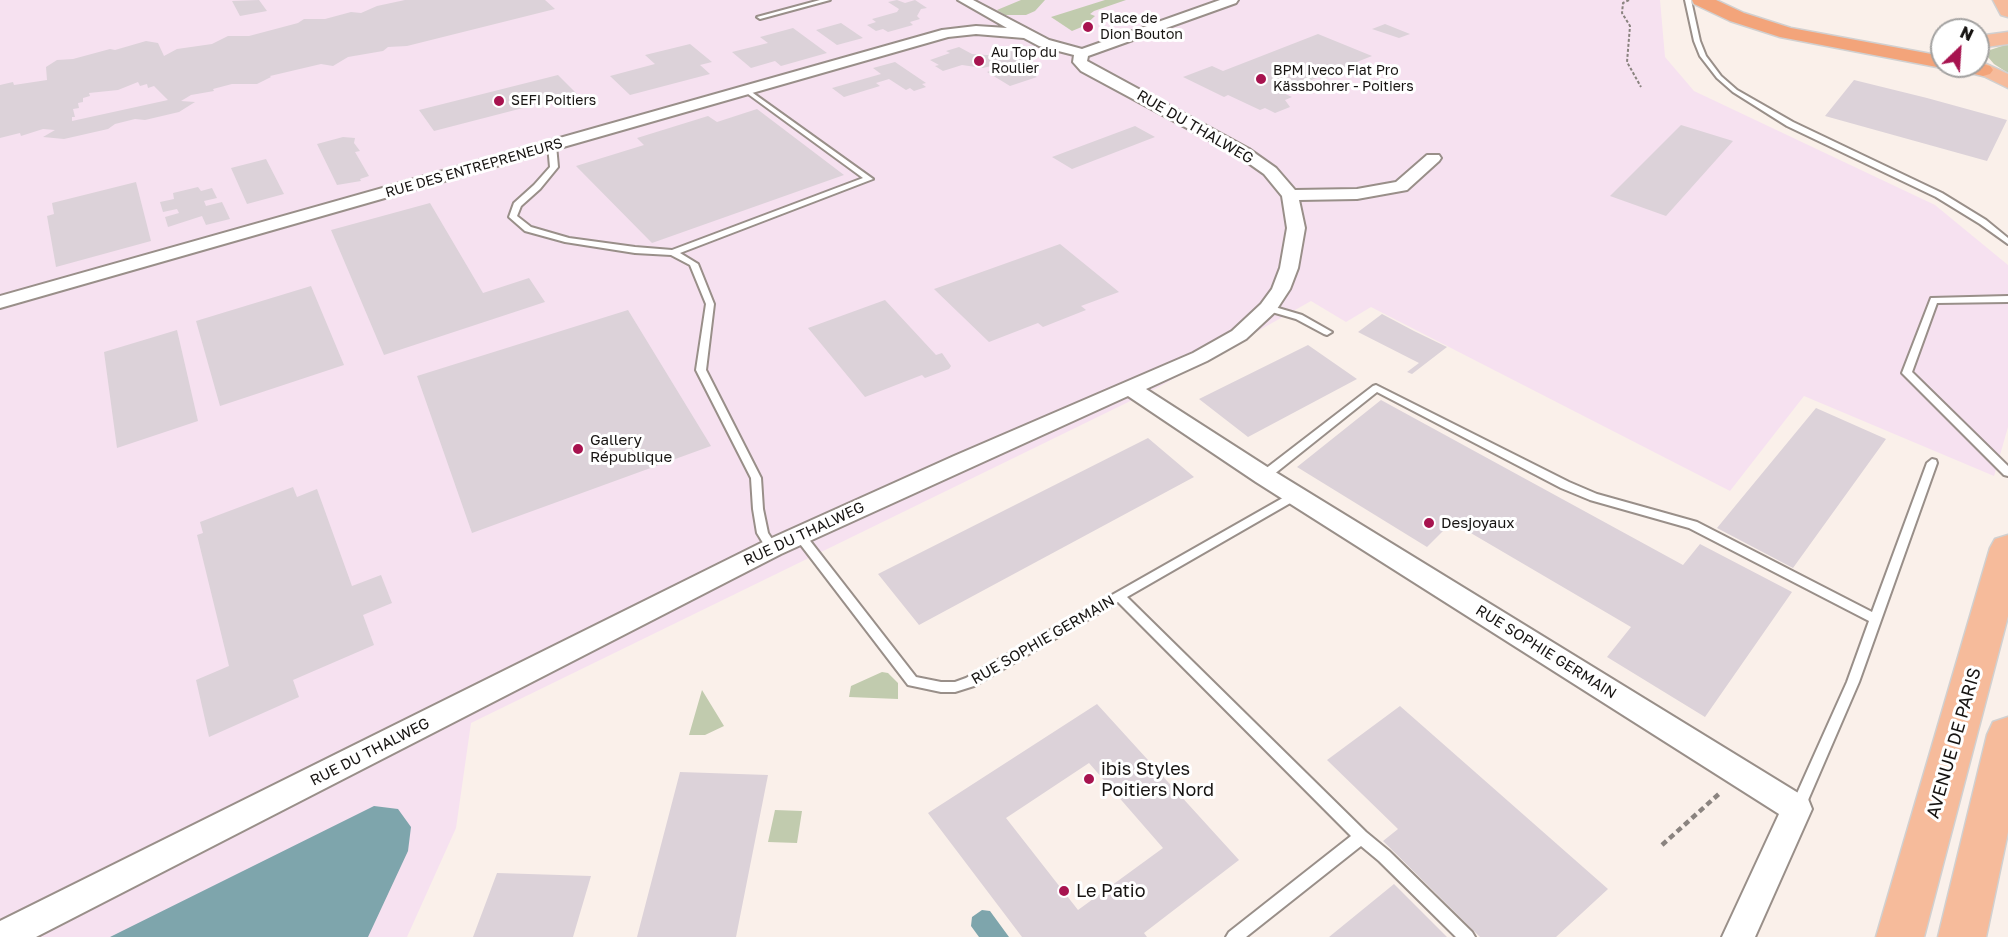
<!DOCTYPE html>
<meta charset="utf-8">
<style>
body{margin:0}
#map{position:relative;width:2008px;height:937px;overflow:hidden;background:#faf0ea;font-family:"Golos Text",sans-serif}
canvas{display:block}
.north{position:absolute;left:1930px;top:18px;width:60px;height:60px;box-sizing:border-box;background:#fff;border:2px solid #a2a1a0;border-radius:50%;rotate:25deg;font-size:16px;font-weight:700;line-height:24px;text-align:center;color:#171412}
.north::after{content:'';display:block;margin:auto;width:21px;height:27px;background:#a7134f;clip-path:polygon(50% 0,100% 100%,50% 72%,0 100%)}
</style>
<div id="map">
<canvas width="2008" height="937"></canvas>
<div class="north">N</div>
</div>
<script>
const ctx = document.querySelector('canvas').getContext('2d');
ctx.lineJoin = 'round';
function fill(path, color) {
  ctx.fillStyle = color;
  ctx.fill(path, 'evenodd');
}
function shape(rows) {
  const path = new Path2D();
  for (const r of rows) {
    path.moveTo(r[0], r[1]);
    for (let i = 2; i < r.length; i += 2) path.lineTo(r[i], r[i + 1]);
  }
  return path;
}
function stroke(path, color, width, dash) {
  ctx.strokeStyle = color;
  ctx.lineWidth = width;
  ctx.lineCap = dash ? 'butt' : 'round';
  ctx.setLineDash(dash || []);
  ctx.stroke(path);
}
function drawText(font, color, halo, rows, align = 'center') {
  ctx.font = font + ' "Golos Text",sans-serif';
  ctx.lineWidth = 6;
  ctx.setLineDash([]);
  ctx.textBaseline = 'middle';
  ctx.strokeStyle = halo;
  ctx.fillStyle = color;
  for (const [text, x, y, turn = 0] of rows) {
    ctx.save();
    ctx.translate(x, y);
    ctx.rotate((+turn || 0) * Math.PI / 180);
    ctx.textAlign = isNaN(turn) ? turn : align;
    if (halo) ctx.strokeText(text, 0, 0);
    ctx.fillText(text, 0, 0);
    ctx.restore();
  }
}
const industrial = shape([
 [0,0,1660,0,1665,57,1694,91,1935,205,2008,265,2008,427,1994,476,1804,396,1730,491,1371,307,1346,322,1311,301,1157,388,471,723,456,828,407,937,0,937]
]);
const green = shape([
 [1021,0,1045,0,1035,11,1026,15,1005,15,997,10],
 [1105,0,1126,0,1094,11,1090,14,1095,16,1084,26,1072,31,1051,17],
 [2008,44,2008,73,1994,64,1988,57,1990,50],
 [882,672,888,673,898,683,898,699,849,697,851,686],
 [702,690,724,726,705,735,689,735],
 [775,810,802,811,797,843,768,842]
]);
const water = shape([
 [374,806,398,809,411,827,408,851,368,937,110,937],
 [982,910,990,911,1009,937,979,937,971,926,972,917]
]);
const building = shape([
 [259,0,267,11,240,16,232,1],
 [405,0,545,0,555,9,407,46,388,47,383,51,348,57,333,66,321,64,270,76,271,77,257,84,232,84,213,89,214,91,191,95,181,101,195,102,179,112,145,120,135,119,115,124,108,129,64,139,43,137,55,130,43,129,21,136,20,133,0,138,0,85,13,82,14,85,47,80,46,67,57,60,73,59,110,49,115,50,146,41,158,43,164,56,177,49,212,44,228,36,249,36,298,23,304,19,325,19,351,12,361,13,377,6],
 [138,82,140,86,147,84,148,88,154,86,168,100,72,121,72,117,75,117,73,109,79,108,78,103,83,102,83,98,90,96,89,93,118,90],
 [897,0,905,3,915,0,927,8,921,9,917,16,920,19,910,22,913,25,888,32,883,29,876,31,867,25,876,22,872,19,897,12,899,9,888,2],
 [841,23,863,38,837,45,816,30],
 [1385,24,1410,34,1399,38,1372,29],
 [793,28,827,53,781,66,775,61,751,68,732,52,768,43,760,37],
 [1318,34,1372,56,1281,92,1292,97,1285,100,1290,107,1275,113,1265,108,1260,110,1228,95,1224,97,1183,77,1212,66,1223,71],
 [690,44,712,62,700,65,710,74,630,95,610,76,655,64,645,55],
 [959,47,972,54,986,55,994,55,1011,50,1042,67,1028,72,1037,77,1010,86,987,72,995,69,991,66,983,68,962,65,943,71,935,66,939,65,930,60,950,53,946,51],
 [895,62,926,83,922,84,926,87,914,91,910,88,906,90,889,79,876,83,880,86,844,97,832,88,881,74,873,68],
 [558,75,577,94,434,131,419,110],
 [1854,80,1927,98,2007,120,1987,161,1825,116],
 [757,109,844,175,652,243,576,166,644,145,637,138,708,116,717,122],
 [1681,125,1733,141,1666,216,1610,196],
 [1135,126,1155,137,1072,169,1052,157],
 [343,137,355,138,354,143,360,151,355,152,369,176,360,179,361,181,337,185,317,144],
 [266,159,284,194,247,204,231,168],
 [136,182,151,241,56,267,47,216,54,214,52,203],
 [198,187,201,191,212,188,217,198,204,201,206,206,222,202,230,219,206,225,202,216,168,227,165,217,179,213,177,209,163,212,160,202,174,199,173,193],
 [430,203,483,293,529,278,545,302,384,355,331,230],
 [1060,244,1119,292,1081,306,1086,310,1043,327,1038,323,989,342,934,289],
 [311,286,344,365,220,406,196,321],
 [885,300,936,355,942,353,951,366,949,369,925,378,922,375,865,397,808,328],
 [628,310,711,446,472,533,417,376],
 [1382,314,1414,331,1447,347,1412,374,1407,372,1419,363,1358,332],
 [177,330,198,421,117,448,104,352],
 [1308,345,1357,379,1248,437,1199,399],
 [1381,400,1683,565,1700,544,1792,592,1705,717,1607,657,1631,627,1452,522,1427,547,1297,467],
 [1816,408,1886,439,1793,568,1717,528],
 [1148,438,1194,477,919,625,878,574],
 [293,487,297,497,317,489,352,586,381,575,392,603,363,615,374,645,293,680,299,697,209,737,196,680,229,666,197,535,203,533,200,522],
 [1097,704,1239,860,1144,933,1147,937,1022,937,928,813],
 [1089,763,1163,848,1078,910,1006,818],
 [1400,706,1608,889,1556,937,1480,937,1383,841,1398,829,1327,760],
 [680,772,768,775,736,937,637,937],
 [497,873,591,876,573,937,473,937],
 [1394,884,1447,937,1329,937]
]);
const pathFar1 = shape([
 [1629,0,1623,3,1622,13,1630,26,1627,62,1641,87]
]);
const path = shape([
 [1662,845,1720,793]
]);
const service = shape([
 [820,0,830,0,760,19,757,17,820,0],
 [1685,0,1691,0,1700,41,1706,56,1721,76,1737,90,1793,122,1942,193,1986,220,2008,238,2008,244,1980,224,1936,197,1787,126,1733,92,1717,78,1700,56,1694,41,1685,0],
 [746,88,873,179,680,253,698,264,714,304,706,370,761,478,763,509,768,533,778,548,776,551,772,552,768,551,757,533,753,509,751,478,696,370,706,304,690,265,671,255,635,253,565,242,525,231,509,217,514,203,534,185,550,167,548,145,552,143,556,145,558,167,540,189,521,206,517,216,531,227,569,238,635,247,672,250,863,178,744,91,744,89,746,88],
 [2008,296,2008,302,1937,303,1912,372,2008,466,2008,476,2004,475,1902,373,1931,298,2008,296],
 [1268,305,1302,315,1332,332,1327,335,1324,334,1296,319,1265,310,1264,308,1268,305],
 [1376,385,1569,482,1597,494,1697,522,1872,612,1927,463,1932,459,1936,460,1937,463,1859,682,1802,814,1797,815,1792,814,1790,809,1847,682,1869,621,1689,528,1590,500,1561,488,1377,392,1268,479,1260,479,1259,476,1260,473,1373,386,1376,385],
 [1295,491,1299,492,1300,495,1299,498,1127,597,1366,832,1389,851,1472,932,1475,937,1456,937,1379,861,1361,846,1246,937,1226,937,1229,932,1351,836,1118,602,974,686,955,692,941,692,908,685,794,536,796,533,804,533,916,677,941,682,955,682,966,678,1295,491]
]);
const minor = shape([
 [958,0,973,0,1049,40,1082,49,1220,0,1238,0,1236,3,1088,56,1087,61,1249,149,1276,168,1295,190,1357,189,1396,182,1427,155,1439,155,1441,158,1439,161,1407,190,1357,199,1299,200,1305,228,1298,268,1290,289,1275,312,1246,339,1207,361,1146,389,1272,470,1808,799,1812,809,1755,937,1722,937,1779,814,1256,482,1128,396,781,554,36,937,0,937,0,921,763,542,954,456,1193,353,1232,331,1261,304,1272,289,1280,268,1287,228,1282,196,1264,174,1237,155,1081,71,1073,62,1074,55,1039,46,1024,38,976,34,948,37,0,308,0,296,942,30,976,26,1007,28,958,0]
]);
const primary = shape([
 [1993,0,2008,0,2008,17,2001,15,1993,0],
 [2008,32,2008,44,1978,48,1978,36,2008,32],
 [1978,60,2008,74,2008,88,1971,70,1968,66,1978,66,1978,60],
 [2008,535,2008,616,1924,937,1876,937,1990,548,1995,539,2008,535],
 [2008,717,2008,832,1986,937,1938,937,1987,735,1993,722,2008,717]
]);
const trunk = shape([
 [1692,0,1716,0,1744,13,1791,28,1942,56,1942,66,1949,66,1942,68,1780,37,1730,21,1694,4,1692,0],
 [1978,63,1990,66,1993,70,1990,74,1983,76,1957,70,1954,66,1978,66,1978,63]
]);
const markers = [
 [1088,27,6,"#a7134f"],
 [979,61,6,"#a7134f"],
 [1261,79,6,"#a7134f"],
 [499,101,6,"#a7134f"],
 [578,449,6,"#a7134f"],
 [1429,523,6,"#a7134f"],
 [1089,779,6,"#a7134f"],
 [1064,891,6,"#a7134f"]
];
const farPoinames = [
 ["Place de",1100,19],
 ["Dion Bouton",1100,35],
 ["Au Top du",991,53],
 ["Roulier",991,69],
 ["BPM Iveco Fiat Pro",1273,71],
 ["Kässbohrer - Poitiers",1273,87],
 ["SEFI Poitiers",511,101]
];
const farStreetnames = [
 ["RUE DES ENTREPRENEURS",474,168,-16]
];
const streetNames = [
 ["RUE DU THALWEG",1195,127,30],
 ["RUE DU THALWEG",804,534,-25],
 ["RUE SOPHIE GERMAIN",1043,640,-30],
 ["RUE SOPHIE GERMAIN",1546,652,32],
 ["RUE DU THALWEG",370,752,-27]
];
const poiNames = [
 ["Gallery",590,440],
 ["République",590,457],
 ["Desjoyaux",1441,523]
];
const nearStreetnames = [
 ["AVENUE DE PARIS",1954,743,-74]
];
const nearPoinames = [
 ["ibis Styles",1101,769],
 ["Poitiers Nord",1101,790],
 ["Le Patio",1076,891]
];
fill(industrial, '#f6e1f0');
fill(green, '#c1cbae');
fill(water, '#7ea5ac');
fill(building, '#dcd2d9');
stroke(service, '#998f89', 4);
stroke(minor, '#998f89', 4);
stroke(primary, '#d1d0d0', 3);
stroke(trunk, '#d1d0d0', 3);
stroke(pathFar1, '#8a837f', 2, [3, 2]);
stroke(path, '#8a837f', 4.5, [6, 4]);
fill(service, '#fff');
fill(minor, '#fff');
fill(primary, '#f6bb9b');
fill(trunk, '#f3a47a');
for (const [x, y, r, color] of markers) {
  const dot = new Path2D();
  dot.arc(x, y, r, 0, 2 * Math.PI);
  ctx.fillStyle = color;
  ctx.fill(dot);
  stroke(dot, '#fff', 2);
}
drawText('14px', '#171412', '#fff', farPoinames, 'left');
drawText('14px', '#171412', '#fff', farStreetnames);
drawText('15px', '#171412', '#fff', streetNames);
drawText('15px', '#171412', '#fff', poiNames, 'left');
drawText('18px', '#171412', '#fff', nearStreetnames);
drawText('18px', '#171412', '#fff', nearPoinames, 'left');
</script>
